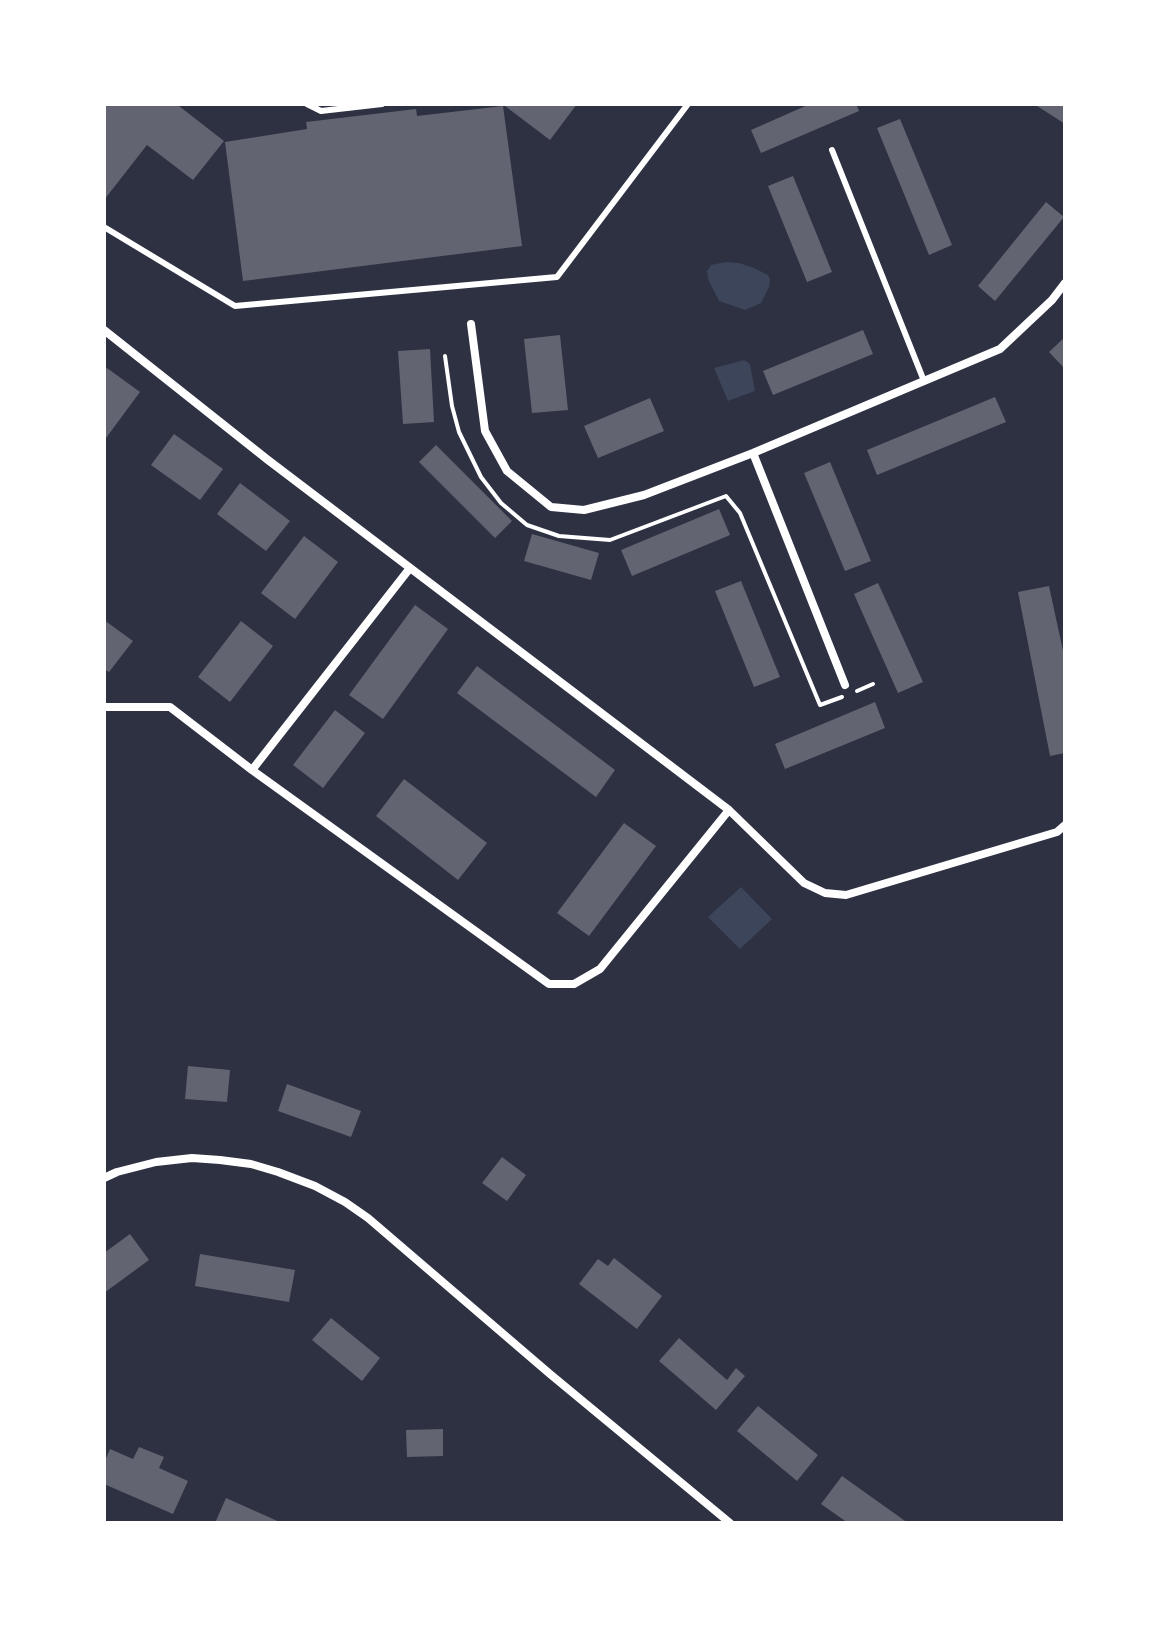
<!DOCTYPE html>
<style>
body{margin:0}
#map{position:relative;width:1169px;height:1627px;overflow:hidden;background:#2d3142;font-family:Cabin,sans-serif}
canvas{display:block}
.frame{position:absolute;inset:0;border:106px solid #fff;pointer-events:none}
</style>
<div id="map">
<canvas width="1169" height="1627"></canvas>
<div class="frame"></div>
</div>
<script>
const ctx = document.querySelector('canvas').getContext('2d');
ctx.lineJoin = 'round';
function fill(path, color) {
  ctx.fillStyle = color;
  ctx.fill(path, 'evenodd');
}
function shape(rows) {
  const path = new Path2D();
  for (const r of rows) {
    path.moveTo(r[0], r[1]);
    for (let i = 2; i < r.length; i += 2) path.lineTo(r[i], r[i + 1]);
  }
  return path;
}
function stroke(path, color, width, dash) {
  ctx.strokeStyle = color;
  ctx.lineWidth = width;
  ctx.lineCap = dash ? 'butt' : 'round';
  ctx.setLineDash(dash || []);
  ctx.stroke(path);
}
const green = shape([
 [726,262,739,263,754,268,768,275,770,280,769,287,761,303,745,310,719,301,708,279,707,271,711,265],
 [744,360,750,364,755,391,728,401,714,368],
 [741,887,772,919,740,949,708,917]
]);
const building = shape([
 [104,104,181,104,179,106,224,141,193,180,147,145,104,200],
 [506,104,577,104,550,140,505,106],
 [810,104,856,104,859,111,761,153,751,130],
 [1034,104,1065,104,1065,124],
 [503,106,522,246,243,281,225,142,307,129,306,122,416,109,417,116],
 [900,119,952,245,929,255,877,128],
 [793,176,832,272,807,282,768,186],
 [1046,202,1064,217,995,301,978,286],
 [863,330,873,354,773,395,763,371],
 [560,335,568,410,532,413,524,339],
 [1065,337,1065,369,1049,352],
 [430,349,434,422,403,424,398,351],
 [107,368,140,392,106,438,104,437,104,372],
 [995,397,1006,422,877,475,867,450],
 [650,398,664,431,598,458,584,426],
 [174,434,223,469,200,500,151,465],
 [436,445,512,521,495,538,419,462],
 [830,462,871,561,845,571,804,473],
 [240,483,290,521,266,551,217,514],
 [719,509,730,535,632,576,621,550],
 [532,534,599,553,591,580,524,561],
 [304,536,338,562,295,619,261,593],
 [741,581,780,677,754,687,715,591],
 [878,583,923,682,898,693,854,594],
 [1049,586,1065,660,1065,753,1050,756,1018,592],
 [415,605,448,629,383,719,349,695],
 [104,620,133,641,109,672,104,669],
 [241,621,273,646,230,702,198,677],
 [477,666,615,770,596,797,457,693],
 [875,702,885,728,785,769,775,744],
 [335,710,365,733,323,788,293,765],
 [404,779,487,843,458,880,376,816],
 [624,823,656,846,589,936,557,913],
 [188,1066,230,1070,227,1102,185,1099],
 [287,1084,361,1111,351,1137,278,1111],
 [502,1157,526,1175,507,1201,482,1183],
 [130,1234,149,1260,104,1293,104,1253],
 [200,1254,295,1270,289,1302,195,1286],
 [614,1258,662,1296,637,1329,579,1284,598,1259,608,1266],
 [331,1318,380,1358,362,1381,312,1340],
 [679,1338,727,1380,736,1368,745,1376,716,1410,659,1361],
 [758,1406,818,1455,797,1481,737,1431],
 [443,1429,443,1456,407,1457,406,1430],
 [139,1447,164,1457,159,1468,188,1481,173,1514,104,1484,104,1463,110,1449,133,1459],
 [842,1476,908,1523,848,1523,821,1504],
 [226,1498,282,1523,215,1523]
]);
const path = shape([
 [445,356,452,406,459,432,481,477,501,503,527,525,559,536,610,540,726,496,740,513,820,705,842,697],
 [857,691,873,684]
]);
const service = shape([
 [307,104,321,111,382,104],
 [832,150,924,381],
 [104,227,235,306,557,277,688,104]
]);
const minor = shape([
 [471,324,485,431,507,471,551,507,584,510,644,495,753,453,1000,349,1052,300,1065,283],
 [104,330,268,460,729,810,804,883,825,893,846,895,1057,832,1065,825],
 [753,453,845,685],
 [104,707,170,707,252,770,549,984,574,984,600,969,729,810],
 [252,770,410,568],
 [104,1178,117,1172,156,1162,192,1158,220,1160,251,1164,278,1172,315,1186,345,1202,368,1218,550,1374,730,1523]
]);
fill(green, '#3c4559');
fill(building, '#626471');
stroke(path, '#fff', 4);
stroke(service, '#fff', 6);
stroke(minor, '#fff', 8);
</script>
